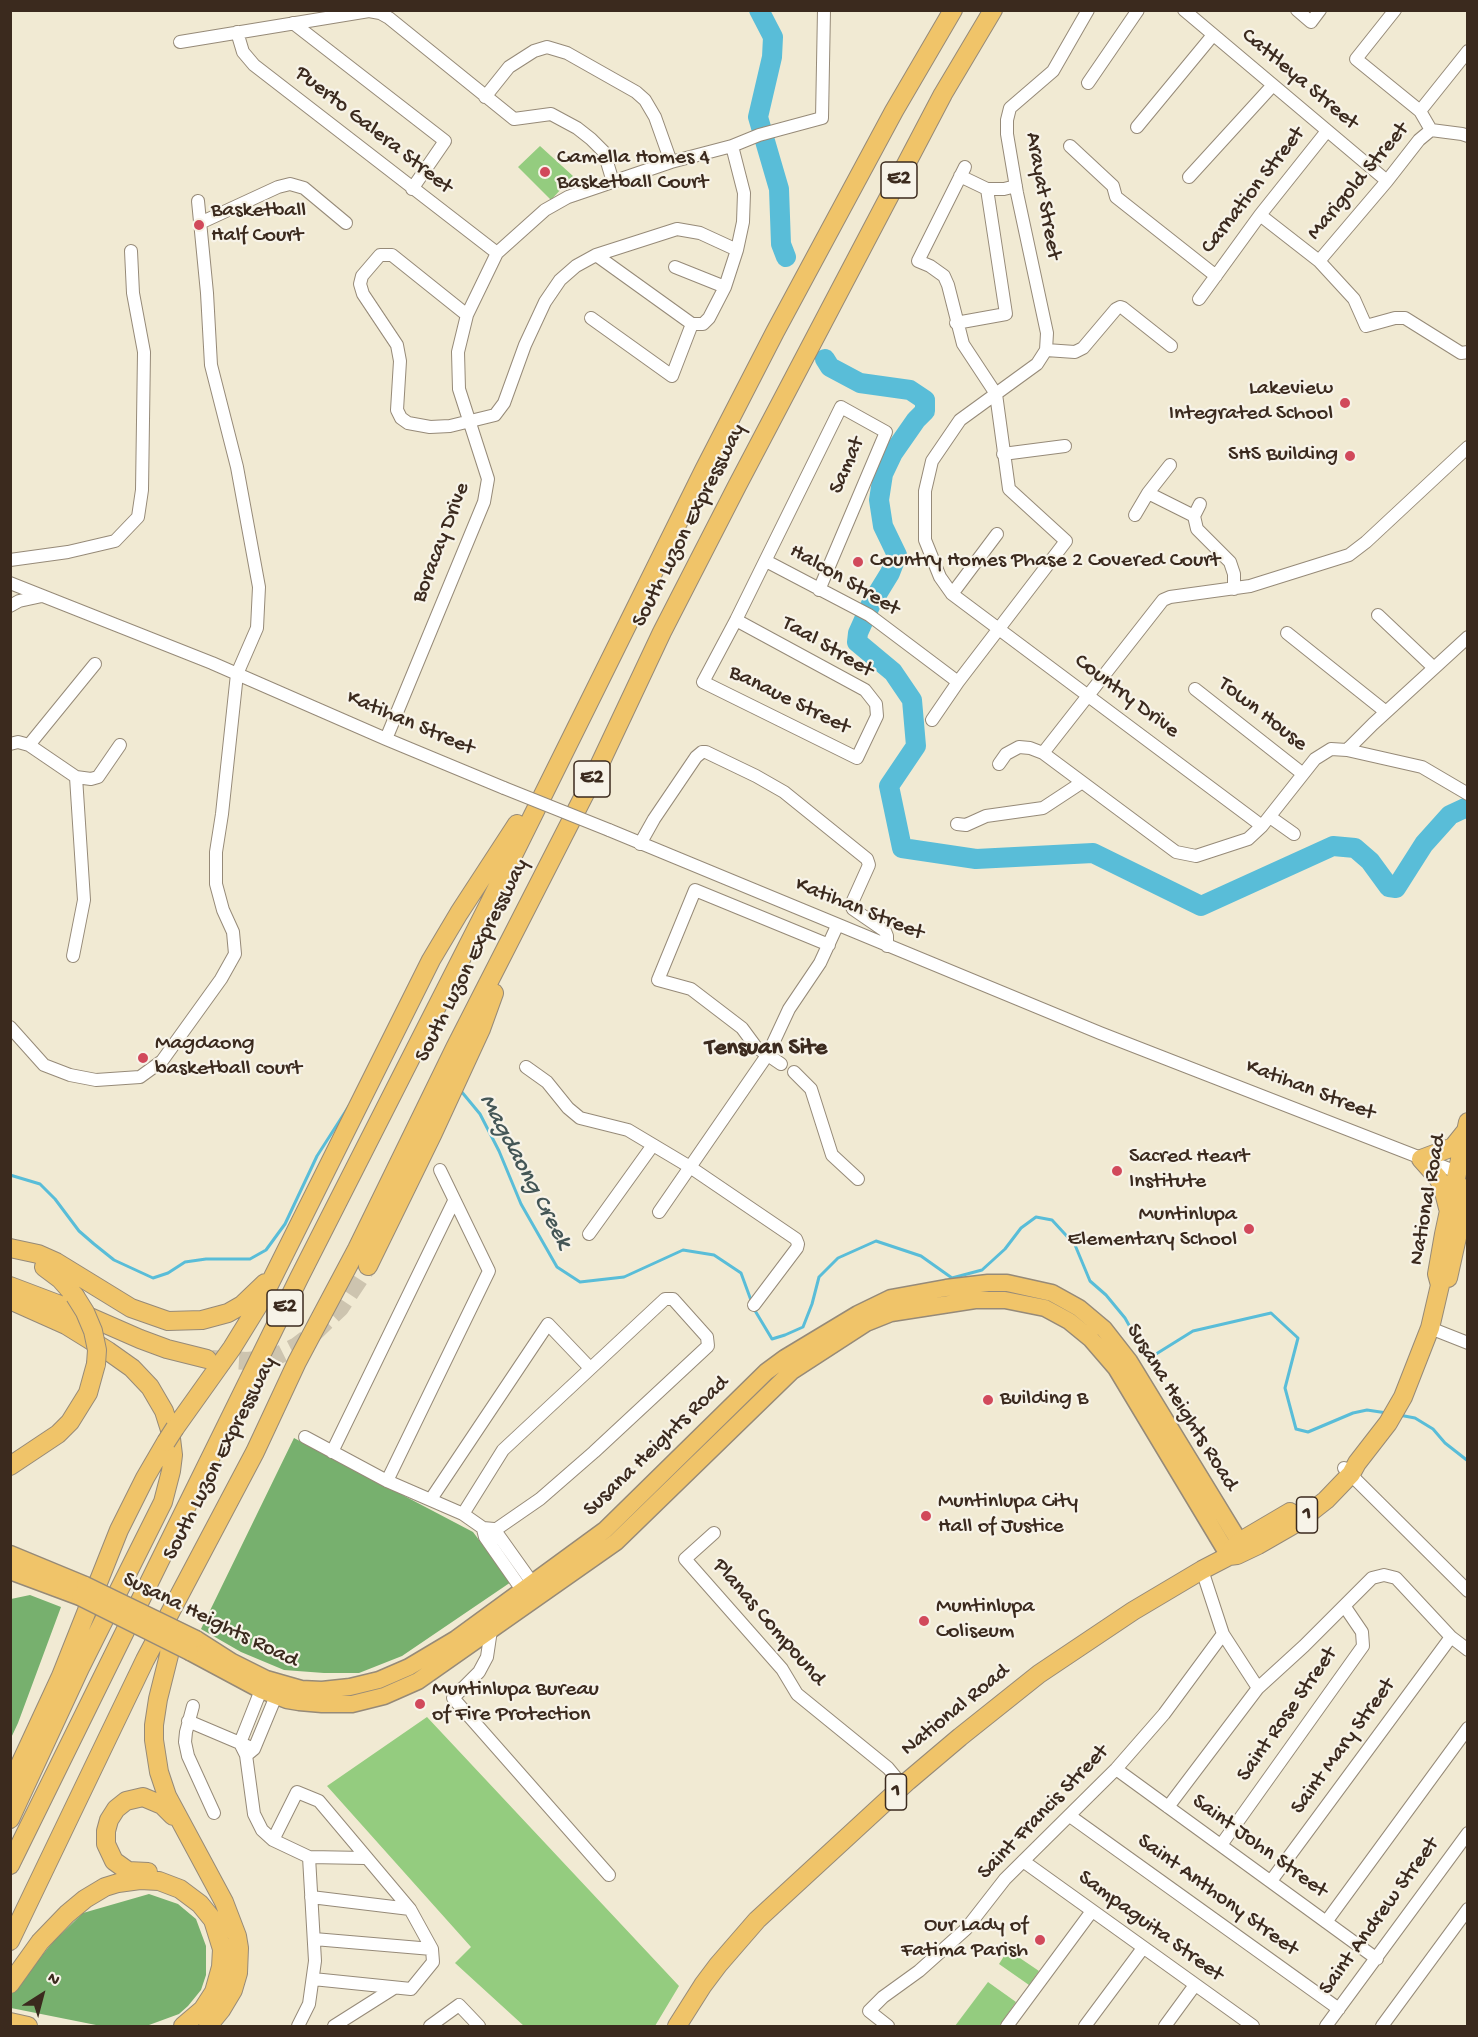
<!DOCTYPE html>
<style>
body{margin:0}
#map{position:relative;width:1478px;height:2037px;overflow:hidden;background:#f1ead3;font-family:"Gochi Hand",sans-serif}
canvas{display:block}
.frame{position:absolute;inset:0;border:12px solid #3b2a1e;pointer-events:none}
.north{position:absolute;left:12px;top:1965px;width:60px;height:60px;-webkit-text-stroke:4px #f7f3e8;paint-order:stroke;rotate:36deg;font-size:16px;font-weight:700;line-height:24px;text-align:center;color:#3b2a1e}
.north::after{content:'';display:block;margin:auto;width:21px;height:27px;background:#3b2a1e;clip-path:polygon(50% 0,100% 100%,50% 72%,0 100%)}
</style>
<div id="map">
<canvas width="1478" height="2037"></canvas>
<div class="frame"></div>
<div class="north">N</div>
</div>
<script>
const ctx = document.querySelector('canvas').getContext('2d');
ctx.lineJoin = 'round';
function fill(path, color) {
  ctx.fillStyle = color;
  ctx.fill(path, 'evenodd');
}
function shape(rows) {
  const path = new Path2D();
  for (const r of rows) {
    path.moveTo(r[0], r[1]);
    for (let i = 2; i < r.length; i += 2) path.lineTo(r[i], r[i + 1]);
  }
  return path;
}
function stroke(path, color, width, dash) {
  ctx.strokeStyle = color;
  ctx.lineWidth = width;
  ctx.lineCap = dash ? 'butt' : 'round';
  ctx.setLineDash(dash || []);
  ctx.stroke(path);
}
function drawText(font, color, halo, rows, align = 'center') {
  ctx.font = font + ' "Gochi Hand",sans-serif';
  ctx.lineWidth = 4.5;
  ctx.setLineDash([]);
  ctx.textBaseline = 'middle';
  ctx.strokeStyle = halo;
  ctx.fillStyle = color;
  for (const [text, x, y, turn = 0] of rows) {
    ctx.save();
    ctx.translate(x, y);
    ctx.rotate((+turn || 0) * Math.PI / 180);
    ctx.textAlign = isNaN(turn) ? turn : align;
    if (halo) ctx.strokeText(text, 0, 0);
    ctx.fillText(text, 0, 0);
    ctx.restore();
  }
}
const green = shape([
 [540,146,573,176,551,200,518,167],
 [427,1717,679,1986,655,2026,524,2026,455,1963,471,1947,327,1786],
 [1008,1950,1039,1971,1029,1985,999,1964],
 [988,1982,1016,2002,999,2026,955,2026]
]);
const forest = shape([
 [294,1438,473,1532,511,1582,402,1656,359,1673,324,1673,284,1670,241,1652,201,1629],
 [30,1595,61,1607,18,1723,11,1738,11,1599],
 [149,1894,178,1904,196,1919,206,1946,206,1975,201,1990,188,2006,179,2014,149,2025,96,2025,11,2008,11,1993,53,1942,83,1913]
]);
const stream = shape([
 [461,1091,480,1114,499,1151,521,1204,557,1267,580,1282,624,1277,683,1250,714,1255,741,1273,752,1303],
 [10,1175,40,1184,55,1199,79,1231,94,1244,114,1260,153,1278,168,1273,185,1262,206,1259,250,1259,266,1250,285,1224,317,1156,349,1106],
 [754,1309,772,1339,785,1335,803,1327,812,1304,819,1277,838,1258,876,1241,921,1256,952,1278,982,1270,1005,1249,1021,1228,1036,1217,1052,1220,1075,1245,1090,1281,1106,1295,1125,1318,1148,1359,1193,1331,1271,1313,1298,1338,1285,1388,1296,1429,1308,1432,1353,1413,1367,1410,1387,1413],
 [1399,1415,1415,1418,1433,1429,1445,1443,1468,1461]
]);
const river = shape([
 [759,10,773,37,772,57,758,117,779,189,781,244,786,257],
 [825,359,830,367,860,383,910,390,925,400,925,411,916,420,893,453,883,474,879,500,883,526,897,555,890,573,871,604,858,633,857,642,893,672,912,700,916,746,889,786,902,848,976,859,1093,853,1201,906,1333,846,1355,848,1370,861,1389,887,1396,888,1424,844,1450,815,1465,808,1468,809]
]);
const highwayTunnel = shape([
 [212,1359,247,1361,264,1359,279,1355,297,1346,314,1333,340,1308,368,1266]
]);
const minor = shape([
 [1088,10,1053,71,1010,108,1007,120,1007,134,1017,193,1047,333,1046,350,1037,364,960,420,932,461,925,491,925,540,940,577,952,594,1262,826],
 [1184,10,1387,181],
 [1297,10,1311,22,1320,10],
 [1395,10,1356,59,1420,111,1431,130,1462,134,1468,136],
 [293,23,445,141,412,189],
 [237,32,243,52,254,65,497,253],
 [180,42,369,11,380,13,389,18,514,119,551,114,577,128,591,139,604,152,613,182],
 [1088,83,1138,10],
 [485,97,509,67,534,51,547,47,567,53,636,92,645,100,655,117,671,162],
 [1420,111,1468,51],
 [1137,127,1213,35],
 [1070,146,1113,186,1116,197,1216,276],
 [960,176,987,189,1004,189,1016,186],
 [1189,177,1273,85],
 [1260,215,1319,261,1354,299,1366,326,1395,318,1405,318,1461,353,1468,352],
 [200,223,278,187,290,184,304,188,346,223],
 [596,255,692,324],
 [1319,261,1387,181,1419,140,1431,130],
 [675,267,725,287],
 [1199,299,1260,215,1327,131],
 [467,315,392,255,380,255,362,276,360,284,363,294,397,345,400,361,397,410,401,418,408,423,430,427,450,426,495,415,504,403,525,345,545,302,560,280,576,266,596,255,677,229,700,233,737,250],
 [591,318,672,376,692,324,703,324,709,318,725,287,737,250,743,222,744,193,732,146],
 [956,323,1006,314,987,189],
 [1046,350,1075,352,1083,348,1116,309,1120,307,1123,308,1171,346],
 [1468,447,1366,542,1349,555,1250,586,1170,597,1163,600,1043,753,1176,852,1196,856,1248,839,1262,826,1315,759,1331,749,1347,750,1422,767,1468,794],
 [1003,454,1065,446],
 [1170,465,1148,493,1194,516],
 [1200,504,1194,516,1197,529,1230,562,1234,574,1234,589],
 [1135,515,1148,493],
 [10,560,68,552,115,541,138,517,142,490,144,352,133,293,131,251],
 [766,561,869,615,958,682],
 [10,583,212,663,386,739,504,788],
 [952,594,997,534],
 [10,606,19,601,42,596],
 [1378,615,1433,667],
 [736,620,865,690,876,704,877,716,857,758,703,682,736,620,841,407,886,432,819,590],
 [1287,633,1386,712],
 [1195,689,1303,774],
 [932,720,958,682,1066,541,1009,489,996,394,963,344,948,285,944,276,930,266,918,261,965,167],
 [386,739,484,502,488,479,459,389,458,352,467,315,497,253,545,210,568,197,671,162,732,146,759,135,822,118,824,10],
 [10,744,18,742,29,745,76,777,84,900,73,956],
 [29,745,95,664],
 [1347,750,1373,724,1468,637],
 [999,764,1006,754,1019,747,1030,748,1043,753],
 [76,777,91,779,98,777,120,745],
 [1270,817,1294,834],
 [957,824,966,825,986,816,1043,808,1081,783],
 [609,830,1100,1033,1457,1172],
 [640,844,654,819,696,757,702,752,706,752,756,776,784,792,867,859,869,865,851,905,853,909,885,931,887,936,887,946],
 [10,1027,44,1065,70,1075,96,1080,140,1077,162,1061,221,979,235,954,233,932,223,910,216,884,216,852,222,814,237,674,257,628,259,587,237,467,211,365,207,293,198,201],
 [781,1064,756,1047,742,1028,691,989,658,980,695,890,829,945],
 [526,1067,547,1082,568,1108,580,1118,628,1130,690,1167,796,1239,798,1244,797,1248,754,1305],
 [794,1072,811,1089,832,1155,858,1179],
 [659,1212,768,1054,789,1009,820,963,837,926],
 [589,1234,653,1145],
 [1430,1328,1468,1343],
 [305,1437,387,1481,463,1514,483,1528,494,1529,536,1588],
 [332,1452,454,1201],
 [1344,1468,1468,1591],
 [387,1481,489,1271,440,1170],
 [431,1499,548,1324,590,1368],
 [463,1514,503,1450,665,1299,673,1299,707,1337,708,1346,594,1452,540,1499,485,1537],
 [483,1529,485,1537,527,1597],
 [714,1533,685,1559,782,1669,797,1694,888,1768,903,1786],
 [1202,1570,1223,1634,1258,1688],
 [491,1630,487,1657,479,1672,453,1698,609,1875],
 [261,1690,240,1743,246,1755,254,1814,262,1830,273,1840,309,1857,365,1858],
 [193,1706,186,1732,185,1742,188,1756,214,1813],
 [188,1721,254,1749],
 [248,1754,254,1749,276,1696],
 [1116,1769,1377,1959],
 [1168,1807,1258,1688,1304,1646,1372,1578,1384,1575,1396,1578,1451,1637,1468,1650],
 [1070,1816,1339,2009],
 [273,1840,297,1792,319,1801,410,1909,432,1949,433,1962,411,1989,313,1979],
 [1221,1845,1363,1646,1362,1632,1345,1607],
 [1023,1861,1253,2026],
 [1271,1881,1451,1637],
 [311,1897,410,1909],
 [1326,1922,1468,1728],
 [314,1939,432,1949],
 [298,2026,309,2004,315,1961,309,1857],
 [334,2026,394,1988],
 [430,2026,459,2005,479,2026],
 [888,2026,869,2011,883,1997,919,1971,966,1929,1005,1879,1116,1769,1164,1714,1223,1634],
 [1007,2026,1092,1911],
 [1085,2026,1143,1948],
 [1165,2026,1195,1985],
 [1326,2026,1468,1833],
 [1382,2026,1468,1909]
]);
const major = shape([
 [10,1554,85,1585],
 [10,1571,80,1597],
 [196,1639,232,1662,266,1679,301,1689,322,1690,350,1687,379,1680,409,1667,456,1639,605,1530,766,1372,785,1358,858,1314,891,1298,946,1288,988,1283,1007,1283,1052,1293,1079,1308,1104,1329,1129,1361,1245,1551],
 [190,1652,261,1690,287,1700,299,1702,322,1704,352,1704,384,1696,418,1681,616,1542,792,1371,866,1323,891,1313,975,1300,1005,1300,1045,1308,1069,1321,1091,1339,1116,1368,1229,1556]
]);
const highway = shape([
 [1448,1208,1443,1188,1438,1178,1421,1159,1453,1147,1465,1132],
 [10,1248,38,1254,56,1262,131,1308,168,1321,202,1320,228,1313,242,1305,265,1283],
 [368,1266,433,1133,481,1029,494,993],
 [44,1267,60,1279,75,1296],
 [1448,1278,1468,1188],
 [10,1286,76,1311,140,1339,167,1349,207,1359],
 [10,1300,66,1325,108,1351,132,1368,150,1387,164,1411,170,1430,173,1455,171,1471,163,1502,80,1668,10,1819],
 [175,1428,232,1348,261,1301,431,960,459,913,517,824],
 [10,1466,58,1434,70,1422,88,1393,96,1364],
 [1232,1549,1239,1542,1290,1512],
 [171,1628,169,1655,158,1699,154,1725,154,1740,159,1772,167,1796,224,1902,237,1936,239,1948,238,1973,233,1990,221,2010,208,2026],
 [10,1786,61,1676,119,1530,145,1478,166,1442],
 [10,1865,299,1278,488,906,704,470,775,332,894,111,953,10],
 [148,1872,128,1871,114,1861,106,1844,106,1831,109,1820,116,1809,126,1801,143,1797,162,1805,173,1816],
 [10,1941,145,1660,255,1452,297,1362,357,1249,455,1048,597,770,662,632,737,486,943,94,993,10],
 [10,1984,40,1942,67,1914,85,1899,105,1887,118,1883,140,1880,159,1881,180,1889,200,1904,213,1920,222,1949,221,1967,214,1992,203,2009,183,2026],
 [10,2022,28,2026],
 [677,2026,703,1985,718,1965,757,1920,908,1781,960,1737,1039,1674,1133,1611,1202,1570,1229,1556,1237,1555,1258,1545,1298,1522,1326,1500,1351,1474,1357,1463,1388,1423,1403,1397,1430,1328,1440,1285,1437,1274,1444,1234,1468,1122]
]);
const minorBridge = shape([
 [504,788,609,830]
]);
const majorBridge = shape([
 [85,1585,196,1639],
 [80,1597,190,1652]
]);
const highwayBridge = shape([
 [75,1296,85,1312,93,1331,97,1350,96,1364],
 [166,1442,175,1428]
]);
const markers = [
 [545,172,6,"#d1495b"],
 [199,225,6,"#d1495b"],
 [1345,403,6,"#d1495b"],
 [1350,456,6,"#d1495b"],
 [858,562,6,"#d1495b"],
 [143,1058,6,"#d1495b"],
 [1117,1171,6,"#d1495b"],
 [1249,1229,6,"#d1495b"],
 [988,1400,6,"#d1495b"],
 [926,1516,6,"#d1495b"],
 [924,1621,6,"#d1495b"],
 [420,1704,6,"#d1495b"],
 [1040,1940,6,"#d1495b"]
];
const shields = [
 [899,180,36],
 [592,779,36],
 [285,1308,36],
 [1307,1515,21],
 [896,1792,21]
];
const shieldNames = [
 ["E2",899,180],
 ["E2",592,779],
 ["E2",285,1308],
 ["1",1307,1515],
 ["1",896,1792]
];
const streetNames = [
 ["Cattleya Street",1299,80,40],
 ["Puerto Galera Street",373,131,38],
 ["Marigold Street",1359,182,-50],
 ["Carnation Street",1254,191,-52],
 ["Arayat Street",1042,196,80],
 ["Samat",848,466,-67],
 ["South Luzon Expressway",690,526,-63],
 ["Boracay Drive",442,543,-69],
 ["Halcon Street",844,581,30],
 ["Taal Street",827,648,30],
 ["Country Drive",1126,697,37],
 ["Banaue Street",789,701,26],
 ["Town House",1262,715,38],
 ["Katihan Street",410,724,23],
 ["Katihan Street",859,910,22],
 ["South Luzon Expressway",473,961,-63],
 ["Katihan Street",1310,1091,21],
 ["National Road",1429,1200,-80],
 ["Susana Heights Road",1181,1408,58],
 ["Susana Heights Road",657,1447,-44],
 ["South Luzon Expressway",221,1459,-63],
 ["Susana Heights Road",210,1621,26],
 ["Planas Compound",768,1623,49],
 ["National Road",956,1711,-39],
 ["Saint Rose Street",1288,1715,-55],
 ["Saint Mary Street",1344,1747,-54],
 ["Saint Francis Street",1044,1813,-46],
 ["Saint John Street",1259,1847,36],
 ["Saint Anthony Street",1217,1896,36],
 ["Saint Andrew Street",1380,1917,-54],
 ["Sampaguita Street",1150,1927,36]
];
const poiNames = [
 ["Camella Homes 4",557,159],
 ["Basketball Court",557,184],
 ["Basketball",211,212],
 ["Half Court",211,237],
 ["Lakeview",1333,390,"right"],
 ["Integrated School",1333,415,"right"],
 ["SHS Building",1338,456,"right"],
 ["Country Homes Phase 2 Covered Court",870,562],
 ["Magdaong",155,1045],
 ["basketball court",155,1070],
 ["Sacred Heart",1129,1158],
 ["Institute",1129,1183],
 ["Muntinlupa",1237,1216,"right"],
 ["Elementary School",1237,1241,"right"],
 ["Building B",1000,1400],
 ["Muntinlupa City",938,1503],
 ["Hall of Justice",938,1528],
 ["Muntinlupa",936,1608],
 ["Coliseum",936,1633],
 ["Muntinlupa Bureau",432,1691],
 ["of Fire Protection",432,1716],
 ["Our Lady of",1028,1927,"right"],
 ["Fatima Parish",1028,1952,"right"]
];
const neighbourhoodNames = [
 ["Tensuan Site",766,1049]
];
const waterNames = [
 ["Magdaong Creek",524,1172,62]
];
fill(green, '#94cc7f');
fill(forest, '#77b06e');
stroke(stream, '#59bdd8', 3);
stroke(river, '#59bdd8', 20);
stroke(highwayTunnel, '#cdc4af', 18, [18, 9]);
stroke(minor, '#968a78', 14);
stroke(major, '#968a78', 19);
stroke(highway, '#968a78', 20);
stroke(minor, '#fff', 12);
stroke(major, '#f0c469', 16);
stroke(highway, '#f0c469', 18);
stroke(minorBridge, '#968a78', 14, []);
stroke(majorBridge, '#968a78', 19, []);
stroke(highwayBridge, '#968a78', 20, []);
stroke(minorBridge, '#fff', 12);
stroke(majorBridge, '#f0c469', 16);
stroke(highwayBridge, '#f0c469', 18);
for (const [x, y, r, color] of markers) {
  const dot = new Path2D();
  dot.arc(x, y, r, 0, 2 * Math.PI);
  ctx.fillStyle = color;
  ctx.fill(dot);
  stroke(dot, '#f7f3e8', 2);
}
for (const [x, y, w] of shields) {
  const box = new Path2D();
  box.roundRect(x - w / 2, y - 18, w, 36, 4.5);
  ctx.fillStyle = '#f7f3e8';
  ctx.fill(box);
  stroke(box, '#3b2a1e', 1.5);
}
drawText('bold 21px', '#3b2a1e', null, shieldNames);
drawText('22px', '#3b2a1e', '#f7f3e8', streetNames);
drawText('22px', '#3b2a1e', '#f7f3e8', poiNames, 'left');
drawText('bold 24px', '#3b2a1e', '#f7f3e8', neighbourhoodNames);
drawText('italic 24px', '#445656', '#f7f3e8', waterNames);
</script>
